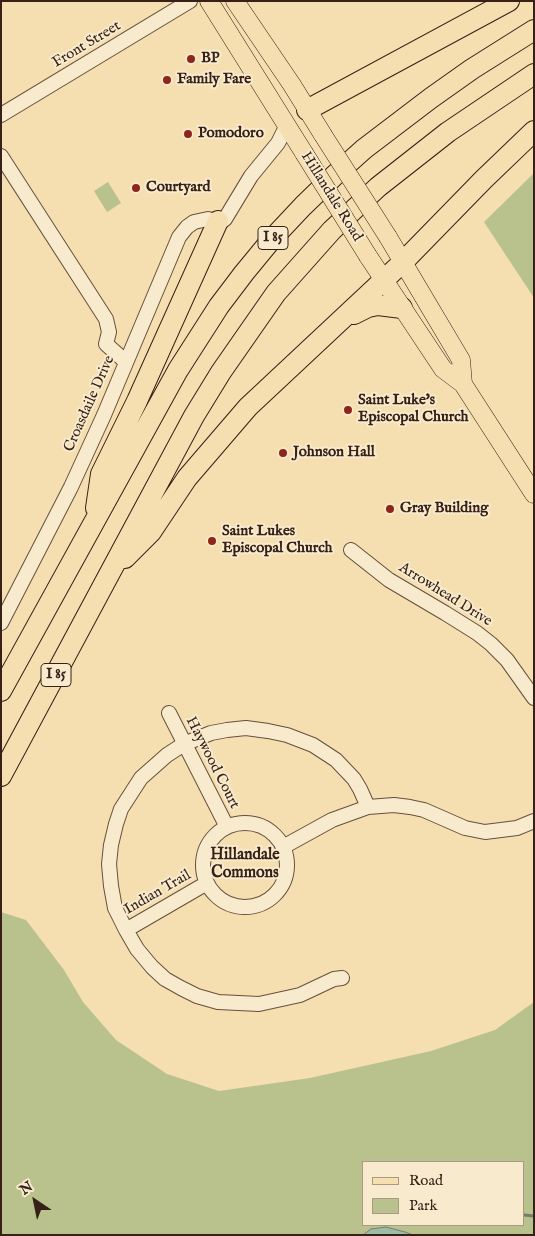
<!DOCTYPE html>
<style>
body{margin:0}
#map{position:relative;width:535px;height:1236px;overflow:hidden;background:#f5deb0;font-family:"IM FELL English",serif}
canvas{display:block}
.frame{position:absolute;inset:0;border:2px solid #362017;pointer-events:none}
.legend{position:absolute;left:362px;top:1161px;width:162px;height:65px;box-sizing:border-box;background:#f8eacc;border:1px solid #aa9984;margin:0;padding:6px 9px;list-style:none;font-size:15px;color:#362017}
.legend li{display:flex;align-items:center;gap:10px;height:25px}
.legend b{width:25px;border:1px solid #aa9984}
.north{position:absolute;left:10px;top:1176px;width:50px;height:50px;-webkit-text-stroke:4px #f8eacc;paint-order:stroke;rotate:326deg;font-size:14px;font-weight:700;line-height:20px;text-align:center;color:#362017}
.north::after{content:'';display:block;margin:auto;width:18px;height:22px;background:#362017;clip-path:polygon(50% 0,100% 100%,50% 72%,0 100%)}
</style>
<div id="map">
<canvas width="535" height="1236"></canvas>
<div class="frame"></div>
<ul class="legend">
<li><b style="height:6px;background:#f5deb0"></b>Road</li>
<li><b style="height:14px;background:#b9c28d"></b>Park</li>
</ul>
<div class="north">N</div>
</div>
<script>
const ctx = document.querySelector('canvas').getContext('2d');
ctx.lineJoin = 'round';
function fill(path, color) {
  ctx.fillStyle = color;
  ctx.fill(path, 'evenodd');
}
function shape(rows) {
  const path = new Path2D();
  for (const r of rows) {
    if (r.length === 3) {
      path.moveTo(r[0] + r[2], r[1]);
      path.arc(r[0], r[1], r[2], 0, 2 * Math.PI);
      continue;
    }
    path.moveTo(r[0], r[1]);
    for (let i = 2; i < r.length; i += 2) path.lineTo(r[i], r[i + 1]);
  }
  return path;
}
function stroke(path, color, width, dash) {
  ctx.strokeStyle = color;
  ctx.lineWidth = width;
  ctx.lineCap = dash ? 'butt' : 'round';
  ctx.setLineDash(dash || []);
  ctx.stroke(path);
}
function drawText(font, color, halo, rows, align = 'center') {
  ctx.font = font + ' "IM FELL English",serif';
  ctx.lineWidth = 4;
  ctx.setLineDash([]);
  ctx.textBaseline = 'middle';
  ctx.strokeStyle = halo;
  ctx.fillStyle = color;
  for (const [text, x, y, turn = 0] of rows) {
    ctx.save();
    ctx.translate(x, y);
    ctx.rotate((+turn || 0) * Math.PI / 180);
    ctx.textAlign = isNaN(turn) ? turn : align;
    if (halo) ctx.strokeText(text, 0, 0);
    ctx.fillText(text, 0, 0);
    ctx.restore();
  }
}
const green = shape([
 [534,173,534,298,484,222],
 [108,182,121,203,107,212,94,191],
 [1,912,26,920,64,970,83,1002,116,1040,167,1074,219,1091,310,1078,431,1051,495,1030,534,1002,534,1235,1,1235],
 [364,1162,524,1162,524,1225,364,1225]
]);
const water = shape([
 [386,1227,405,1232,413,1235,363,1235,371,1229,386,1227]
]);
const stream = shape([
 [524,1215,534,1216]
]);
const minor = shape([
 [1,115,190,1],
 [1,156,106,319,109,332,106,344,126,362],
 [351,550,389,580,445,613,477,633,491,644,507,660,534,698],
 [1,623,71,487,104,415,179,237,187,227,194,222,208,219,221,222,225,219,251,176,278,143,287,125],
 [169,713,227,827],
 [245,865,42],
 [283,847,332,820,368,807,394,805,410,807,424,810,465,828,485,832,517,828,534,821],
 [126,930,207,883],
 [342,978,334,979,300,995,259,1004,218,1002,197,996,181,988,165,979,152,967,137,949,126,930,115,908,111,886,109,864,111,845,116,824,121,809,141,778,167,755,184,744,211,733,227,730,246,728,268,731,287,735,313,745,336,760,354,779,360,789,368,807]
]);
const major = shape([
 [209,1,304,153],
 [235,1,292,85,323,135],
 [388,237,461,360,463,384],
 [368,256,443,369,463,384,534,494]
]);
const highway = shape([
 [307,110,509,1],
 [354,314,368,307,378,305,402,308],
 [96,508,101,474,137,401,218,221],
 [125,558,151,532,187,478,248,407,403,262,484,179,534,131],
 [1,691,178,370,219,306,244,273,272,239,303,206,335,175,364,149,431,98,472,69,534,30],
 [1,776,194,416,221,372,276,293,332,230,378,187,448,132,534,74]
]);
const majorBridge = shape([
 [323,135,388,237],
 [304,153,368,256]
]);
const markers = [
 [191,59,5,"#8f2418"],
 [167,80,5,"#8f2418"],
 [188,134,5,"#8f2418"],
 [136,188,5,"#8f2418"],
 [348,410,5,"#8f2418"],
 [283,453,5,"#8f2418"],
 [390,509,5,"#8f2418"],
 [212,541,5,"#8f2418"]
];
const shields = [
 [273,238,30],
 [56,675,30]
];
const shieldNames = [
 ["I 85",273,238],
 ["I 85",56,675]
];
const streetNames = [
 ["Front Street",87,45,-31],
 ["Hillandale Road",331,197,58],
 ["Croasdaile Drive",90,404,-66],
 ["Arrowhead Drive",445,595,32],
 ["Haywood Court",212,763,63],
 ["Indian Trail",158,893,-30]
];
const poiNames = [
 ["BP",201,59],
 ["Family Fare",177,80],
 ["Pomodoro",198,134],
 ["Courtyard",146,188],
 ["Saint Luke's",358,401],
 ["Episcopal Church",358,418],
 ["Johnson Hall",293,453],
 ["Gray Building",400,509],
 ["Saint Lukes",222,532],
 ["Episcopal Church",222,549]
];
const neighbourhoodNames = [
 ["Hillandale",245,856],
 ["Commons",245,874]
];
fill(green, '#b9c28d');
fill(water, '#9dbca8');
stroke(water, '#747e6e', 1);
stroke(stream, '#747e6e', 3);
stroke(minor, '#66503d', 16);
stroke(major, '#362017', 19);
stroke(highway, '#362017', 22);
stroke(minor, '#f8eacc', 14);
stroke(major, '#f5deb0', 18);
stroke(highway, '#f5deb0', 20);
stroke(majorBridge, '#362017', 19, []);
stroke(majorBridge, '#f5deb0', 18);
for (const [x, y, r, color] of markers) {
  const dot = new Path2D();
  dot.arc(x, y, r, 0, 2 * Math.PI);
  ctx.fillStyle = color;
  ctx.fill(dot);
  stroke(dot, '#f8eacc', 2);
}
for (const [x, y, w] of shields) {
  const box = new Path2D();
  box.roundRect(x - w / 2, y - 11.5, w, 23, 4);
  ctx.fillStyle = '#f8eacc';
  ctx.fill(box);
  stroke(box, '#362017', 1);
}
drawText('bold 14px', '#362017', null, shieldNames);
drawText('15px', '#362017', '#f8eacc', streetNames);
drawText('bold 15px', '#362017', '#f8eacc', poiNames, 'left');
drawText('bold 16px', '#362017', '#f8eacc', neighbourhoodNames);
</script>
